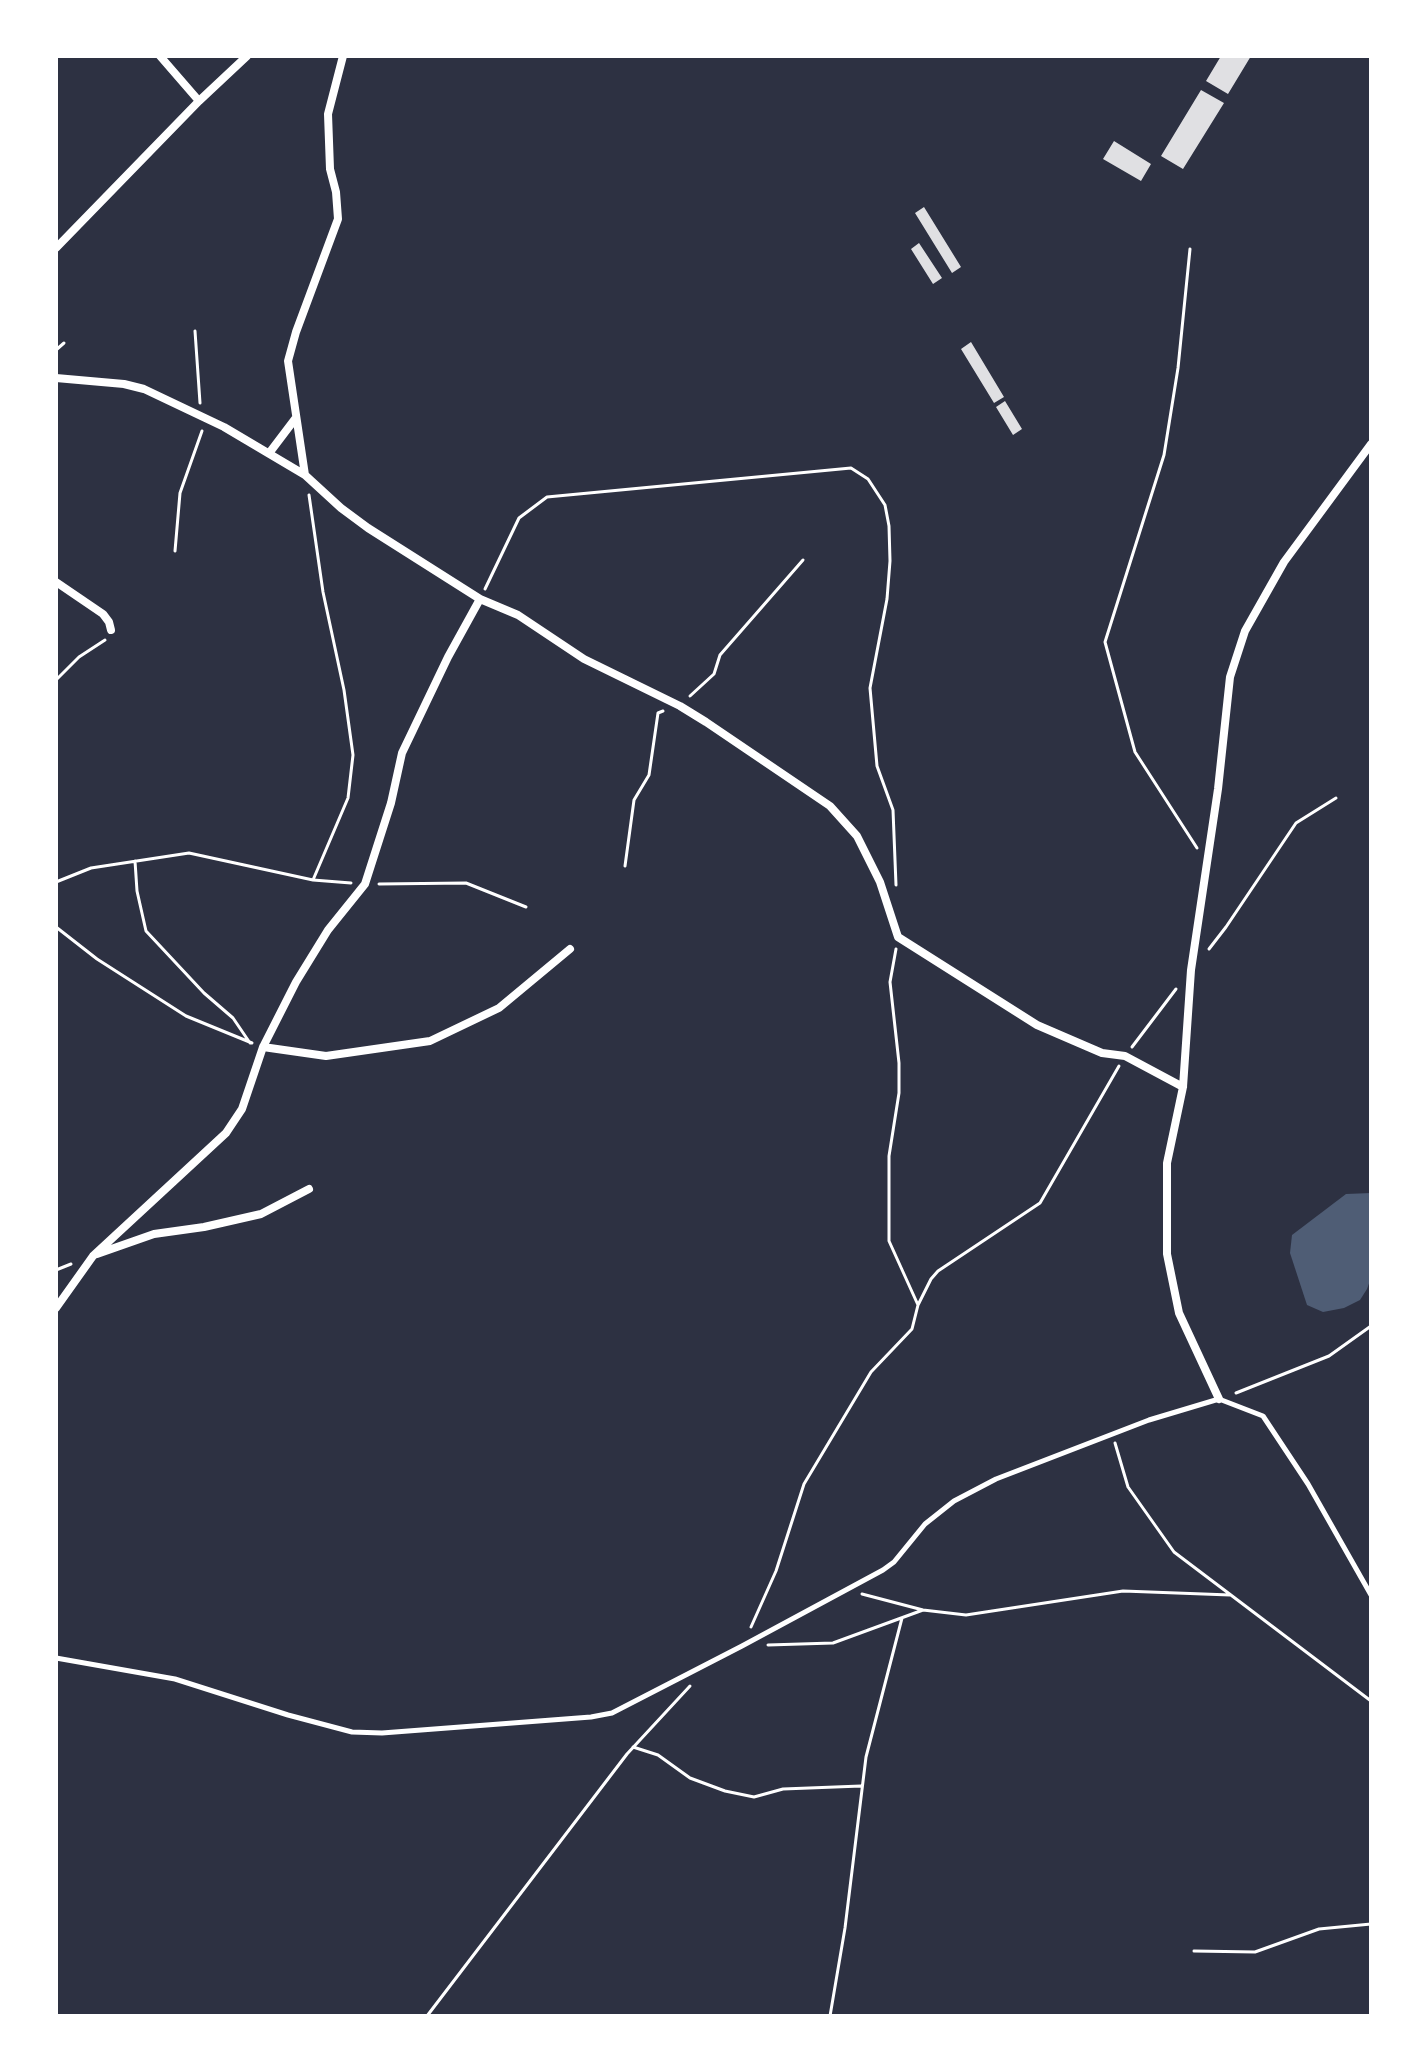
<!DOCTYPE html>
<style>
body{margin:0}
#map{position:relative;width:1427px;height:2072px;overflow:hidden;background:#2d3142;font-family:"Roboto Condensed",sans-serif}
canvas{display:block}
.frame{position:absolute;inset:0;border:58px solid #fff;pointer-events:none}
</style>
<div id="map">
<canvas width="1427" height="2072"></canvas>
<div class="frame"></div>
</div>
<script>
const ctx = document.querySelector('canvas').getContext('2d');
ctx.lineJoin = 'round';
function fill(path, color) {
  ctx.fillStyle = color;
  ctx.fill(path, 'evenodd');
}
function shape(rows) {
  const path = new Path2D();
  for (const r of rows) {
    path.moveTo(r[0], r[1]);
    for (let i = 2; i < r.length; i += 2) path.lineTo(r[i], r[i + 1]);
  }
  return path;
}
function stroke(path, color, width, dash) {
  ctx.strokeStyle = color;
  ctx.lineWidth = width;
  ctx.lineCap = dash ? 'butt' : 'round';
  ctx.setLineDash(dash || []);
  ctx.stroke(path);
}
const water = shape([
 [1371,1193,1371,1278,1367,1289,1360,1300,1344,1308,1323,1312,1307,1305,1290,1253,1292,1235,1346,1194]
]);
const building = shape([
 [1221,56,1251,56,1228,94,1206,81],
 [1201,90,1224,103,1183,169,1161,156],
 [1114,141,1151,164,1141,181,1103,159],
 [924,207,961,267,952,273,915,213],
 [919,243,942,278,933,284,911,249],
 [971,342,1004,397,994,403,961,349],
 [1005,401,1022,429,1013,435,996,407]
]);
const path = shape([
 [1190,249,1178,368,1164,455,1105,642,1135,752,1197,848],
 [195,331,200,403],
 [56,350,64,343],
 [309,495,323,592,344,690,353,755,348,798,313,880],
 [175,551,180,493,202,431],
 [485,589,519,518,547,497,851,468,868,479,885,505,889,526,890,561,887,599,870,688,877,766,893,810,896,885],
 [56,680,79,657,105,640],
 [690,696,714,674,720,655,803,560],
 [135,861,137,891,146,931,204,993,233,1018,250,1043],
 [625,866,634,800,649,775,658,713,663,711],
 [56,882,91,868,189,853,313,880,351,883],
 [379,884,466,883,526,907],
 [56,927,97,959,186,1016,252,1043],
 [896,949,890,982,899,1063,899,1093,889,1156,889,1241,918,1305],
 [1209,949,1226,927,1296,823,1336,798],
 [1132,1047,1176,989],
 [56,1270,71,1264],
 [1236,1393,1329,1356,1371,1326],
 [1115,1443,1128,1487,1174,1552,1371,1701],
 [862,1594,923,1610,966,1615,1123,1591,1230,1595],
 [751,1627,776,1571,804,1484,871,1372,912,1329,918,1305,931,1279,938,1271,1040,1203,1119,1066],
 [768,1645,833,1643,923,1610],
 [633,1747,658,1755,690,1778,725,1791,754,1797,783,1789,861,1786],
 [1194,1951,1255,1952,1319,1929,1371,1924],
 [427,2016,627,1754,690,1686],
 [830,2016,845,1928,866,1757,902,1618]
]);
const service = shape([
 [56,1658,175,1679,288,1715,352,1732,382,1733,591,1717,612,1713,742,1646,883,1570,894,1562,925,1524,954,1501,996,1479,1149,1420,1219,1399,1263,1416,1308,1484,1371,1595]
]);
const minor = shape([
 [160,56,199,101],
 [56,248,199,101,247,56],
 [56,378,124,384,144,389,224,427,305,475,341,508,368,528,480,599,518,615,584,659,680,706,706,722,830,806,857,836,880,882,898,937,1037,1025,1102,1053,1125,1056,1183,1087],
 [270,452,295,419],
 [305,475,288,361,296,332,338,219,336,192,330,169,328,114,343,56],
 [56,582,103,614,109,622,111,630],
 [263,1047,326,1056,430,1041,499,1008,570,949],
 [97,1254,154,1234,204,1227,261,1214,309,1189],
 [56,1308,93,1256,226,1133,242,1109,263,1047,296,982,328,930,365,884,391,803,402,753,448,657,480,599],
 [1219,1399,1179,1313,1167,1254,1167,1163,1183,1087,1191,970,1218,789,1230,677,1245,631,1284,562,1371,444]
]);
fill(water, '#4f5d75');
fill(building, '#e0e0e3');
stroke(path, '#fff', 3);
stroke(service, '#fff', 5);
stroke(minor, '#fff', 8);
</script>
